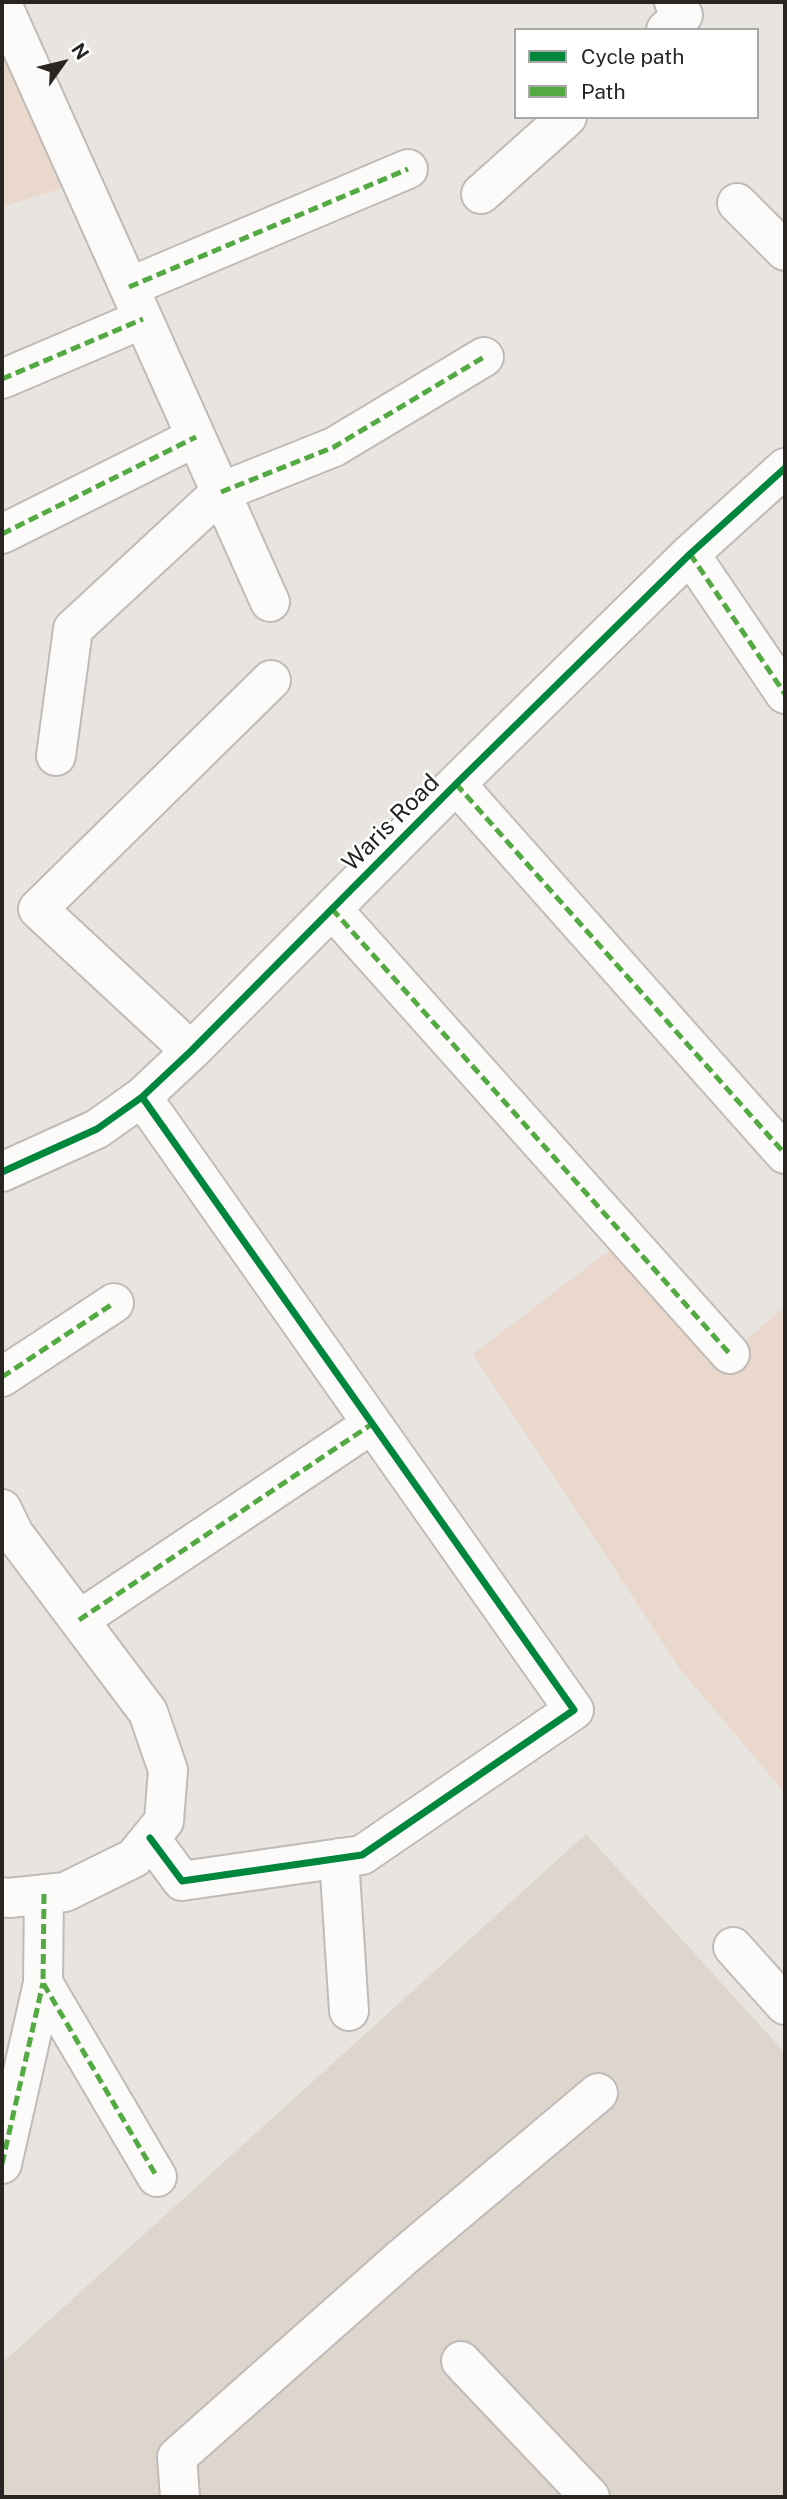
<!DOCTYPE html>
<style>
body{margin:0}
#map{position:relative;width:787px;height:2499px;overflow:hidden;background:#e8e4e0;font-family:"Public Sans",sans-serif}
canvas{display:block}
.frame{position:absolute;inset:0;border:4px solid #282523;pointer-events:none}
.legend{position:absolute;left:514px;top:28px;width:245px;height:91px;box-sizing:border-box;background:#fff;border:2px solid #a9a8a7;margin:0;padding:9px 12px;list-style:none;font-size:21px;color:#282523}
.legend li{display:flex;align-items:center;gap:14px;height:35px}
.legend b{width:35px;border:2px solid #a9a8a7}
.north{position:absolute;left:28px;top:28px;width:70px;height:70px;-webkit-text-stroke:5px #fff;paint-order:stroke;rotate:56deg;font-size:19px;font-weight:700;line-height:28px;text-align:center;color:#282523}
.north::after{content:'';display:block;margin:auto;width:24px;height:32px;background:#282523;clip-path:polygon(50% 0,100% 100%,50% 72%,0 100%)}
</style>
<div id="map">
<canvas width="787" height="2499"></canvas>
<div class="frame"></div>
<ul class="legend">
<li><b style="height:9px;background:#00873e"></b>Cycle path</li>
<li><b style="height:9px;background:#53aa43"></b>Path</li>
</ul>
<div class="north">N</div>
</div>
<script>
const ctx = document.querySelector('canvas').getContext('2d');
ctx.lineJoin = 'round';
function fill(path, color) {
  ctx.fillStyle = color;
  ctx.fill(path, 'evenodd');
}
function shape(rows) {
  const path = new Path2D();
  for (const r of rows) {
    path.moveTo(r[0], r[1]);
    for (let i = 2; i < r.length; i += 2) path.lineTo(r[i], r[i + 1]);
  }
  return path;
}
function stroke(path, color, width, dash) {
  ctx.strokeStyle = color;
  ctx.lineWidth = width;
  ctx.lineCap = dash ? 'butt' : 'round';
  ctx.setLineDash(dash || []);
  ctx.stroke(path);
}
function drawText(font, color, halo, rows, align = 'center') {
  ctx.font = font + ' "Public Sans",sans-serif';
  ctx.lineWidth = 5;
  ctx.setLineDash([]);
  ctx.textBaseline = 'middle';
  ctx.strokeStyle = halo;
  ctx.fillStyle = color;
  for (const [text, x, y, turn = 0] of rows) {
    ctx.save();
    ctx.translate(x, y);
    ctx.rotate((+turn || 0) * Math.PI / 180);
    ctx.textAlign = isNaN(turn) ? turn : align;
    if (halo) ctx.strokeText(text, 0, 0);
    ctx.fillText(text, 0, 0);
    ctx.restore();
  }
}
const built = shape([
 [586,1834,785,2053,785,2497,2,2497,2,2363]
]);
const green = shape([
 [2,4,82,182,2,207],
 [626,1238,730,1353,785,1307,785,1793,681,1670,473,1354]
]);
const minor = shape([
 [2,4,270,602],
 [666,30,683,15,674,2],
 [481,194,567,117],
 [737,203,785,251],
 [129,287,408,169],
 [2,379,143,319],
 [2,534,196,437],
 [690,554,785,694],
 [56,756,73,629,221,492,334,447,484,357],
 [456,784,785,1154],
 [332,909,730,1354],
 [191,1051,38,909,271,680],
 [142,1097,574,1710,362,1855,182,1881,150,1838],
 [2,1172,97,1129,142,1097,191,1051,456,784,690,554,785,468],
 [2,1377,114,1303],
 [2,1509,14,1534,148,1712,168,1770,164,1821,134,1858,65,1892,9,1898,2,1897],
 [79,1620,372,1424],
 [339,1858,349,2011],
 [44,1894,43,1983,157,2177],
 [733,1947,785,2005],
 [2,2164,43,1983],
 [461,2361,590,2497],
 [180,2497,177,2457,404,2256,598,2093]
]);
const quiet = shape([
 [129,287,408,169],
 [2,379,143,319],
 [221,492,334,447,484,357],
 [2,534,196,437],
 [690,554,785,694],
 [456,784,785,1154],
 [332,909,730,1354],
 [2,1377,114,1303],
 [79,1620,372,1424],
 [44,1894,43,1983,157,2177],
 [2,2164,43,1983]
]);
const cycleway = shape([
 [142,1097,574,1710,362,1855,182,1881,150,1838],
 [2,1172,97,1129,142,1097,191,1051,456,784,690,554,785,468]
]);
const streetNames = [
 ["Waris Road",391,823,-45]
];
fill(built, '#ded6cd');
fill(green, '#e9d8cb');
stroke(minor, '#bfbbb8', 42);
stroke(minor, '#fcfbfa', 38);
stroke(quiet, '#53aa43', 5, [10, 5]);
stroke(cycleway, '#00873e', 7);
drawText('24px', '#282523', '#fff', streetNames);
</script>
